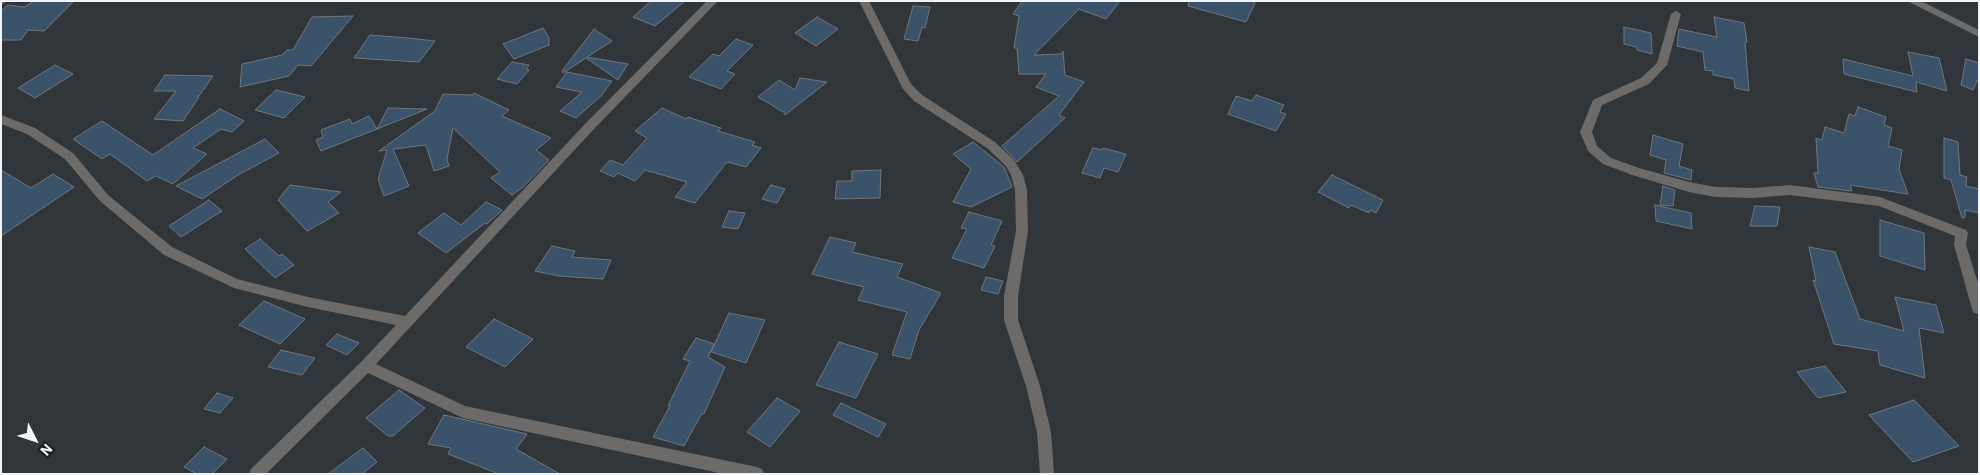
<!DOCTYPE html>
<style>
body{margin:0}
#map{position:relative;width:1980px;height:475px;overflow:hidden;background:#31363a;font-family:"IBM Plex Sans",sans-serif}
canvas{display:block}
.frame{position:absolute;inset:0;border:2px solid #f2f4f7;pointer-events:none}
.north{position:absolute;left:10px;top:415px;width:50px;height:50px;-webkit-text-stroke:4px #1b1d1f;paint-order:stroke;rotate:131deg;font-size:14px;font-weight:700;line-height:20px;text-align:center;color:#f2f4f7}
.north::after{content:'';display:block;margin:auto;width:18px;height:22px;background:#f2f4f7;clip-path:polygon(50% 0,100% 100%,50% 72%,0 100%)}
</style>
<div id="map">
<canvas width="1980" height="475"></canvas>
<div class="frame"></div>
<div class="north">N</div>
</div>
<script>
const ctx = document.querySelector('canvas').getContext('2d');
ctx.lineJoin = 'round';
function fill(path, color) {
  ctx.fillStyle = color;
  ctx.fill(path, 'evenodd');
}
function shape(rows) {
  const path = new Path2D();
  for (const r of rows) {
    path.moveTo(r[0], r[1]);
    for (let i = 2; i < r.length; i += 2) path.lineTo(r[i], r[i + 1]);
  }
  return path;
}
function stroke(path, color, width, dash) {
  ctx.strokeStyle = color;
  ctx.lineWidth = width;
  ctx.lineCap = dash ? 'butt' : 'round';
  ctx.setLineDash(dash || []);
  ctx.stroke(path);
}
const building = shape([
 [34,1,74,1,44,31,28,30,21,40,1,40,1,11,8,5,24,7,34,1],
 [651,1,685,1,655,26,633,17,651,1],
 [1022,1,1120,1,1106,19,1079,9,1034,55,1061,54,1063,51,1065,75,1084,82,1059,115,1065,118,1017,162,1002,146,1059,96,1036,87,1046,74,1019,74,1017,48,1014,48,1019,16,1013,14,1022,1],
 [1189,1,1256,1,1246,22,1188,6,1189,1],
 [913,6,930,7,925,28,922,27,918,41,904,39,913,6],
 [353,16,311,66,298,65,289,76,240,87,242,64,282,55,287,50,293,50,312,17,353,16],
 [817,17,838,29,816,46,795,33,817,17],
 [1714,17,1744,23,1747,42,1745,42,1749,91,1735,88,1734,79,1713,75,1713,71,1705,70,1703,52,1677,46,1679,29,1717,37,1714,17],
 [1624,27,1651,33,1652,54,1637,50,1637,47,1624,44,1624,27],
 [543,28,549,38,549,45,514,59,503,44,543,28],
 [594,29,612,41,587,57,628,64,618,80,586,58,563,73,562,71,594,29],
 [370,35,408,38,435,41,419,62,354,58,370,35],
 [736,39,753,45,727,71,735,74,721,89,689,77,713,54,719,56,736,39],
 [1908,52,1939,58,1947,91,1916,82,1917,92,1844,74,1843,59,1913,76,1908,52],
 [1966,59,1979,63,1979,77,1973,90,1961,85,1966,59],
 [512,62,529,65,526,69,529,70,517,84,497,79,512,62],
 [55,65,73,74,35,98,18,88,55,65],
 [567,72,612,81,601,96,576,118,560,111,582,92,556,87,567,72],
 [165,75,213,76,199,96,197,96,199,97,183,121,154,119,176,91,154,91,165,75],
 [800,78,827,82,785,115,785,113,758,97,779,80,795,90,800,78],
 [276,90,305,97,284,118,255,110,276,90],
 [474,93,509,110,502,116,551,138,536,150,549,160,522,188,512,195,491,178,500,172,453,128,447,159,449,166,434,171,426,145,393,149,409,186,384,196,378,179,387,150,379,151,435,111,443,94,473,95,474,93],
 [1256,95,1284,105,1280,112,1286,114,1276,131,1228,114,1236,96,1252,101,1256,95],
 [1858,107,1886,117,1884,125,1892,128,1888,146,1902,150,1899,169,1908,194,1850,185,1852,191,1818,187,1814,173,1818,173,1816,138,1822,140,1825,127,1844,133,1849,114,1855,116,1858,107],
 [388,108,427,109,377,129,388,108],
 [662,108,686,119,688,117,721,128,718,131,755,142,752,145,761,148,746,167,727,162,695,203,675,197,687,182,645,170,635,181,618,173,614,177,600,171,610,160,623,165,647,138,635,131,662,108],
 [220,109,244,121,232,132,221,129,193,148,207,154,173,184,156,176,147,181,110,154,102,159,73,139,102,121,153,155,220,109],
 [369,116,377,129,321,151,316,140,323,137,321,130,350,119,352,124,369,116],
 [1653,135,1683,144,1679,166,1692,170,1691,180,1664,173,1666,160,1650,155,1653,135],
 [1944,138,1958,142,1960,175,1967,177,1966,186,1979,189,1979,213,1965,210,1965,217,1962,218,1951,180,1944,178,1944,138],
 [265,139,279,153,238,175,202,199,176,186,265,139],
 [973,142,1004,167,1012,187,971,207,953,202,971,169,953,154,973,142],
 [1093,148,1102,150,1103,148,1126,154,1118,172,1104,168,1100,178,1082,173,1093,148],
 [1,170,31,188,53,174,74,187,1,236,1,170],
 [881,170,880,198,835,199,837,181,852,181,852,171,881,170],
 [1332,175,1383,200,1376,213,1370,210,1369,213,1351,205,1349,208,1318,192,1332,175],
 [290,185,341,192,328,202,339,213,307,231,278,200,290,185],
 [771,185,785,189,777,203,762,199,771,185],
 [1663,186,1675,190,1673,206,1660,205,1663,186],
 [209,200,222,211,181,237,169,226,209,200],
 [486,202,502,210,487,224,485,223,446,253,418,233,444,213,461,225,486,202],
 [1655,205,1691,213,1692,229,1656,221,1655,205],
 [1755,206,1780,207,1777,226,1750,226,1755,206],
 [729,211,745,213,738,229,722,227,729,211],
 [969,212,1002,221,991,245,995,246,984,268,952,258,967,229,961,228,969,212],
 [1880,220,1924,233,1925,270,1880,256,1880,220],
 [830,237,856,243,852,252,903,264,897,277,941,293,919,330,910,359,892,355,907,312,858,300,864,287,812,274,830,237],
 [260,239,279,256,282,254,294,265,275,278,245,249,260,239],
 [552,246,575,251,572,257,611,260,603,279,559,276,535,271,552,246],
 [1809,247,1835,252,1860,319,1904,331,1895,297,1936,305,1944,333,1919,328,1925,378,1880,365,1878,351,1834,344,1813,280,1816,281,1809,247],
 [986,277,1003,281,998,294,981,290,986,277],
 [264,301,305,319,280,344,239,325,264,301],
 [729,313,765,320,746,363,711,352,729,313],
 [494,319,533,339,505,367,466,347,494,319],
 [337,334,359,343,347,355,326,345,337,334],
 [696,338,714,344,708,357,725,367,704,414,702,413,684,446,653,437,670,406,668,406,690,361,683,359,696,338],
 [839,342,878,354,856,398,816,385,839,342],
 [281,350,315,358,302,375,268,367,281,350],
 [1825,366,1846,392,1818,398,1797,372,1825,366],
 [399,390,425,408,393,436,388,436,366,418,399,390],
 [217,393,233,398,220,413,204,409,217,393],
 [777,398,800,411,770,447,747,432,777,398],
 [1914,400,1959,446,1913,462,1869,415,1914,400],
 [841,403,886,424,878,437,833,415,841,403],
 [444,415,527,434,516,449,560,474,499,474,448,454,451,448,428,444,444,415],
 [204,447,227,459,212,474,197,474,184,467,204,447],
 [363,448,377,462,362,474,328,474,363,448]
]);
const minor = shape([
 [1,1,8,1,1,5,1,1],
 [707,1,718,1,594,129,376,364,465,406,757,467,762,469,764,474,724,474,463,418,368,373,266,474,249,474,251,469,361,362,396,325,308,307,234,288,164,255,100,201,65,159,27,134,1,124,1,115,35,128,73,153,108,195,172,247,237,279,308,297,405,316,586,123,707,1],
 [859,1,869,1,911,84,922,95,995,142,1014,160,1023,175,1027,190,1028,231,1018,296,1018,320,1040,386,1051,432,1054,474,1040,474,1037,432,1026,386,1004,320,1004,296,1016,231,1015,190,1011,175,1006,166,987,148,914,101,903,89,859,1],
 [1907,1,1921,1,1979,30,1979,37,1907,1],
 [1676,11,1681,14,1667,65,1649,84,1602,105,1592,132,1597,146,1611,158,1639,168,1689,182,1715,187,1753,188,1790,185,1880,197,1966,230,1968,233,1966,245,1979,286,1979,314,1974,313,1972,309,1954,245,1955,236,1879,206,1790,195,1753,198,1715,197,1689,192,1632,175,1603,164,1588,151,1580,132,1593,100,1641,78,1657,63,1671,14,1676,11]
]);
fill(building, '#3a536b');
stroke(building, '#71767a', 1);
fill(minor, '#6c6b69');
</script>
